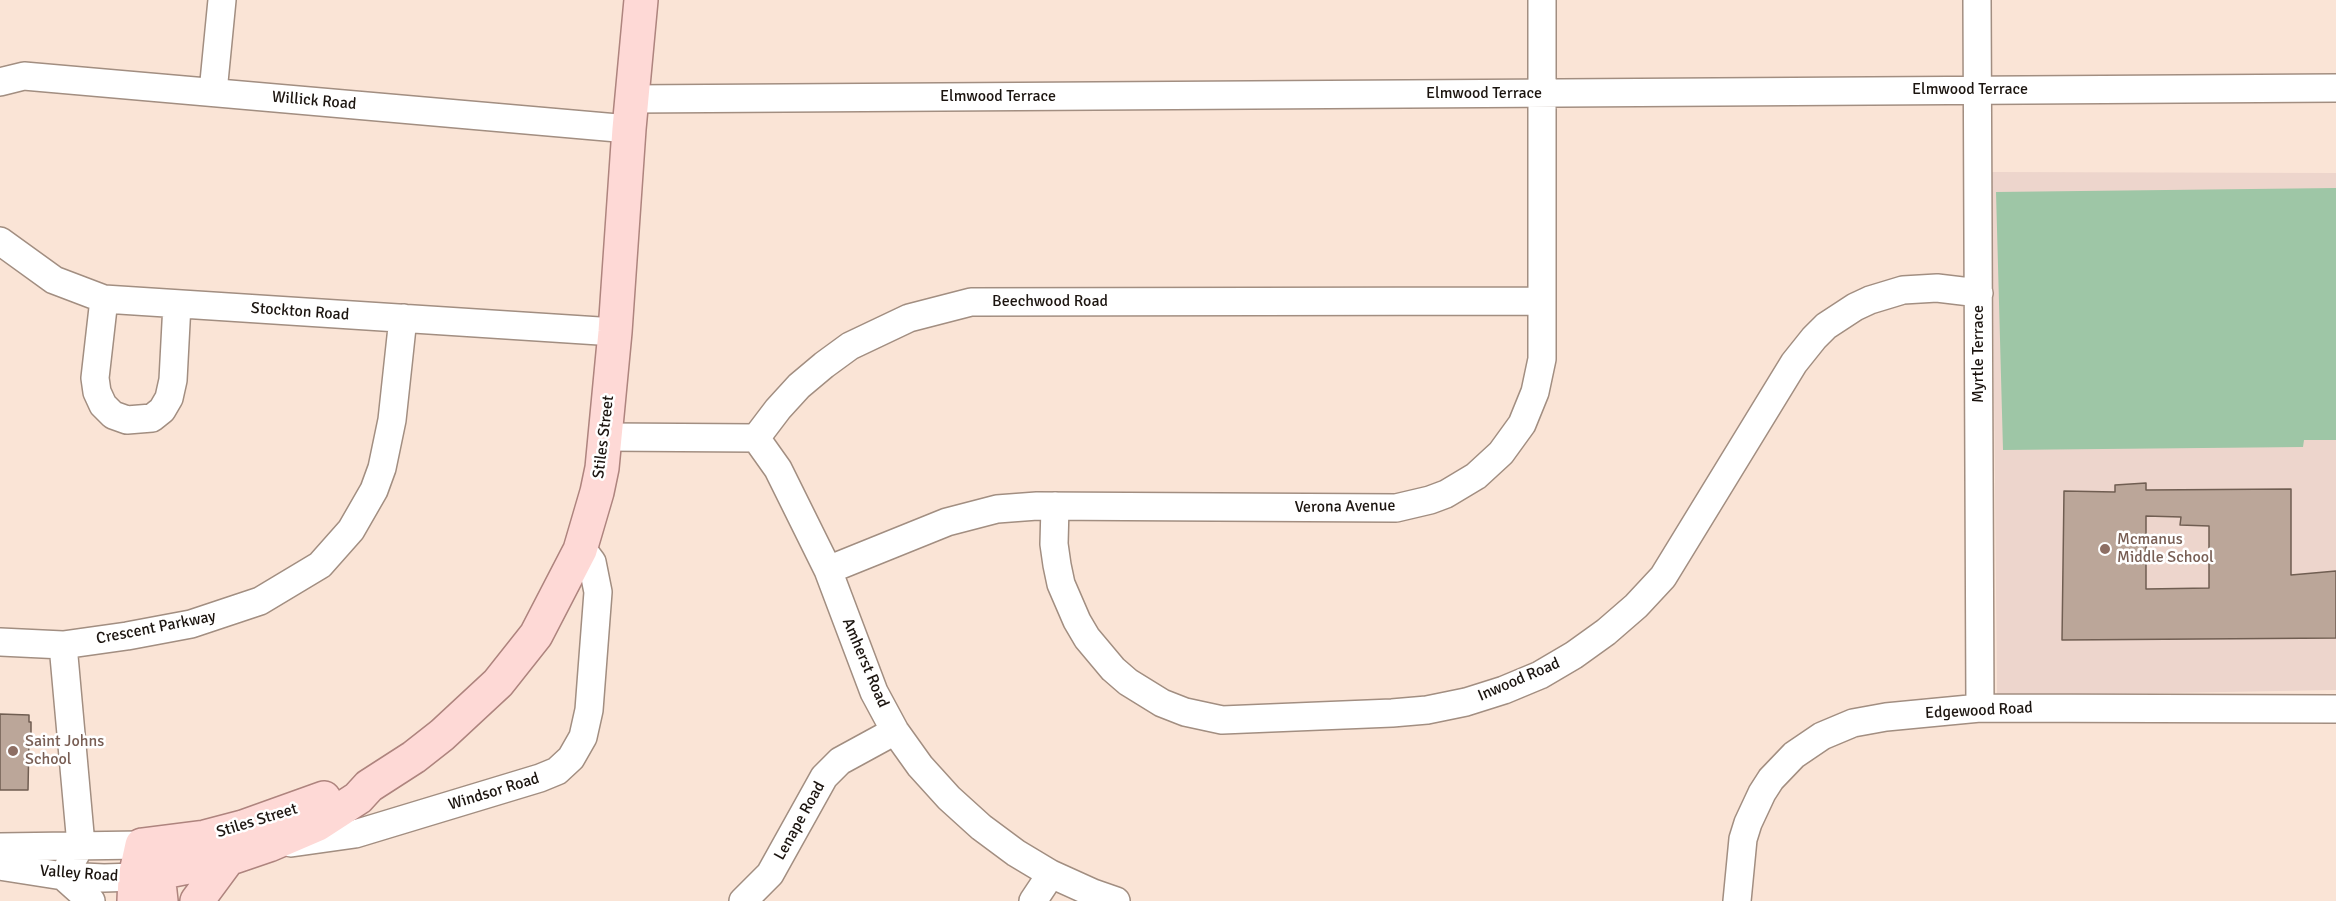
<!DOCTYPE html>
<style>
body{margin:0}
canvas{display:block;background:#fae4d6}
</style>
<canvas width="2336" height="901"></canvas>
<script>
const ctx = document.querySelector('canvas').getContext('2d');
ctx.lineJoin = 'round';
function fill(path, color) {
  ctx.fillStyle = color;
  ctx.fill(path, 'evenodd');
}
function shape(rows) {
  const path = new Path2D();
  for (const r of rows) {
    path.moveTo(r[0], r[1]);
    for (let i = 2; i < r.length; i += 2) path.lineTo(r[i], r[i + 1]);
  }
  return path;
}
function stroke(path, color, width, dash) {
  ctx.strokeStyle = color;
  ctx.lineWidth = width;
  ctx.lineCap = dash ? 'butt' : 'round';
  ctx.setLineDash(dash || []);
  ctx.stroke(path);
}
function drawText(font, color, halo, rows, align = 'center') {
  ctx.font = font + ' Signika,sans-serif';
  ctx.lineWidth = 5;
  ctx.setLineDash([]);
  ctx.textBaseline = 'middle';
  ctx.strokeStyle = halo;
  ctx.fillStyle = color;
  for (const [text, x, y, turn = 0] of rows) {
    ctx.save();
    ctx.translate(x, y);
    ctx.rotate((+turn || 0) * Math.PI / 180);
    ctx.textAlign = isNaN(turn) ? turn : align;
    if (halo) ctx.strokeText(text, 0, 0);
    ctx.fillText(text, 0, 0);
    ctx.restore();
  }
}
const education = shape([
 [1992,172,2336,173,2336,690,1997,696]
]);
const green = shape([
 [2336,188,2336,440,2304,440,2303,447,2003,450,1996,192]
]);
const building = shape([
 [2146,483,2146,490,2291,489,2291,575,2336,571,2336,638,2062,640,2064,491,2115,492,2115,485,2146,483],
 [2146,516,2181,517,2180,525,2209,526,2209,588,2146,589,2146,516],
 [0,714,29,715,29,722,31,722,31,738,29,738,28,790,0,790,0,714]
]);
const minor = shape([
 [1977,0,1980,708],
 [0,82,24,76,629,129],
 [213,92,222,0],
 [631,99,2336,88],
 [0,241,54,280,104,299,615,332],
 [104,299,95,378,97,392,103,405,113,415,127,420,152,418,162,410,169,398,173,380,177,304],
 [605,437,756,438],
 [756,438,778,409,799,386,824,365,850,346,909,318,971,302,1542,301],
 [756,438,778,469,828,570,874,692,895,731,920,766,949,798,981,827,1016,853,1051,874,1093,893,1116,901],
 [1055,506,1054,544,1057,565,1061,584,1077,621,1087,638,1113,669,1128,682,1162,703,1185,712,1222,720,1392,713,1427,710,1466,702,1504,690,1540,675,1574,655,1606,632,1636,606,1663,577,1794,363,1814,338,1826,326,1855,307,1870,300,1903,290,1937,288,1979,293],
 [828,570,947,522,997,509,1037,506,1396,508,1430,500,1446,494,1476,476,1501,453,1522,424,1535,392,1542,359,1542,0],
 [0,642,63,645,127,636,191,624,260,601,320,565,351,530,374,490,382,468,392,420,403,318],
 [63,645,81,845,63,876,91,901],
 [291,843,355,834,540,778,557,771,571,758,583,737,589,710,598,592,592,562,586,554,580,550],
 [0,847,142,845],
 [0,866,63,876,104,878,135,877,154,874],
 [743,901,770,874,824,777,840,761,895,731],
 [1033,901,1051,874],
 [1737,901,1743,839,1748,823,1762,793,1771,779,1794,755,1822,736,1853,723,1886,717,1980,708,2336,709]
]);
const major = shape([
 [142,845,205,837,243,827,324,798],
 [148,855,158,873,161,901],
 [158,873,228,859,269,845,318,824,358,798,369,786,414,757,442,735,498,683,536,635,580,550,597,492,602,468,615,332,629,129,641,0],
 [134,901,135,877,142,845],
 [197,901,228,859]
]);
const markers = [
 [2105,549,6,"#8d6e63"],
 [13,751,6,"#8d6e63"]
];
const streetNames = [
 ["Elmwood Terrace",1970,90],
 ["Elmwood Terrace",1484,94],
 ["Elmwood Terrace",998,97],
 ["Willick Road",314,101,5],
 ["Beechwood Road",1050,302],
 ["Stockton Road",300,312,4],
 ["Myrtle Terrace",1979,354,-90],
 ["Stiles Street",604,437,-83],
 ["Verona Avenue",1345,507,-1],
 ["Crescent Parkway",156,628,-11],
 ["Amherst Road",865,663,67],
 ["Inwood Road",1519,680,-23],
 ["Edgewood Road",1979,711,-3],
 ["Windsor Road",494,792,-17],
 ["Stiles Street",257,821,-17],
 ["Lenape Road",800,821,-61],
 ["Valley Road",79,874,4]
];
const educationNames = [
 ["Mcmanus",2117,540],
 ["Middle School",2117,558],
 ["Saint Johns",25,742],
 ["School",25,760]
];
fill(education, '#edd5cc');
fill(green, '#9ec6a6');
fill(building, '#bba699');
stroke(building, '#705e52', 1.5);
stroke(minor, '#a28e81', 30);
stroke(major, '#ae847e', 36);
stroke(minor, '#fff', 27);
stroke(major, '#fed9d6', 33);
for (const [x, y, r, color] of markers) {
  const dot = new Path2D();
  dot.arc(x, y, r, 0, 2 * Math.PI);
  ctx.fillStyle = color;
  ctx.fill(dot);
  stroke(dot, '#fff', 2);
}
drawText('16px', '#1c1510', '#fff', streetNames);
drawText('16px', '#785e54', '#fff', educationNames, 'left');
</script>
